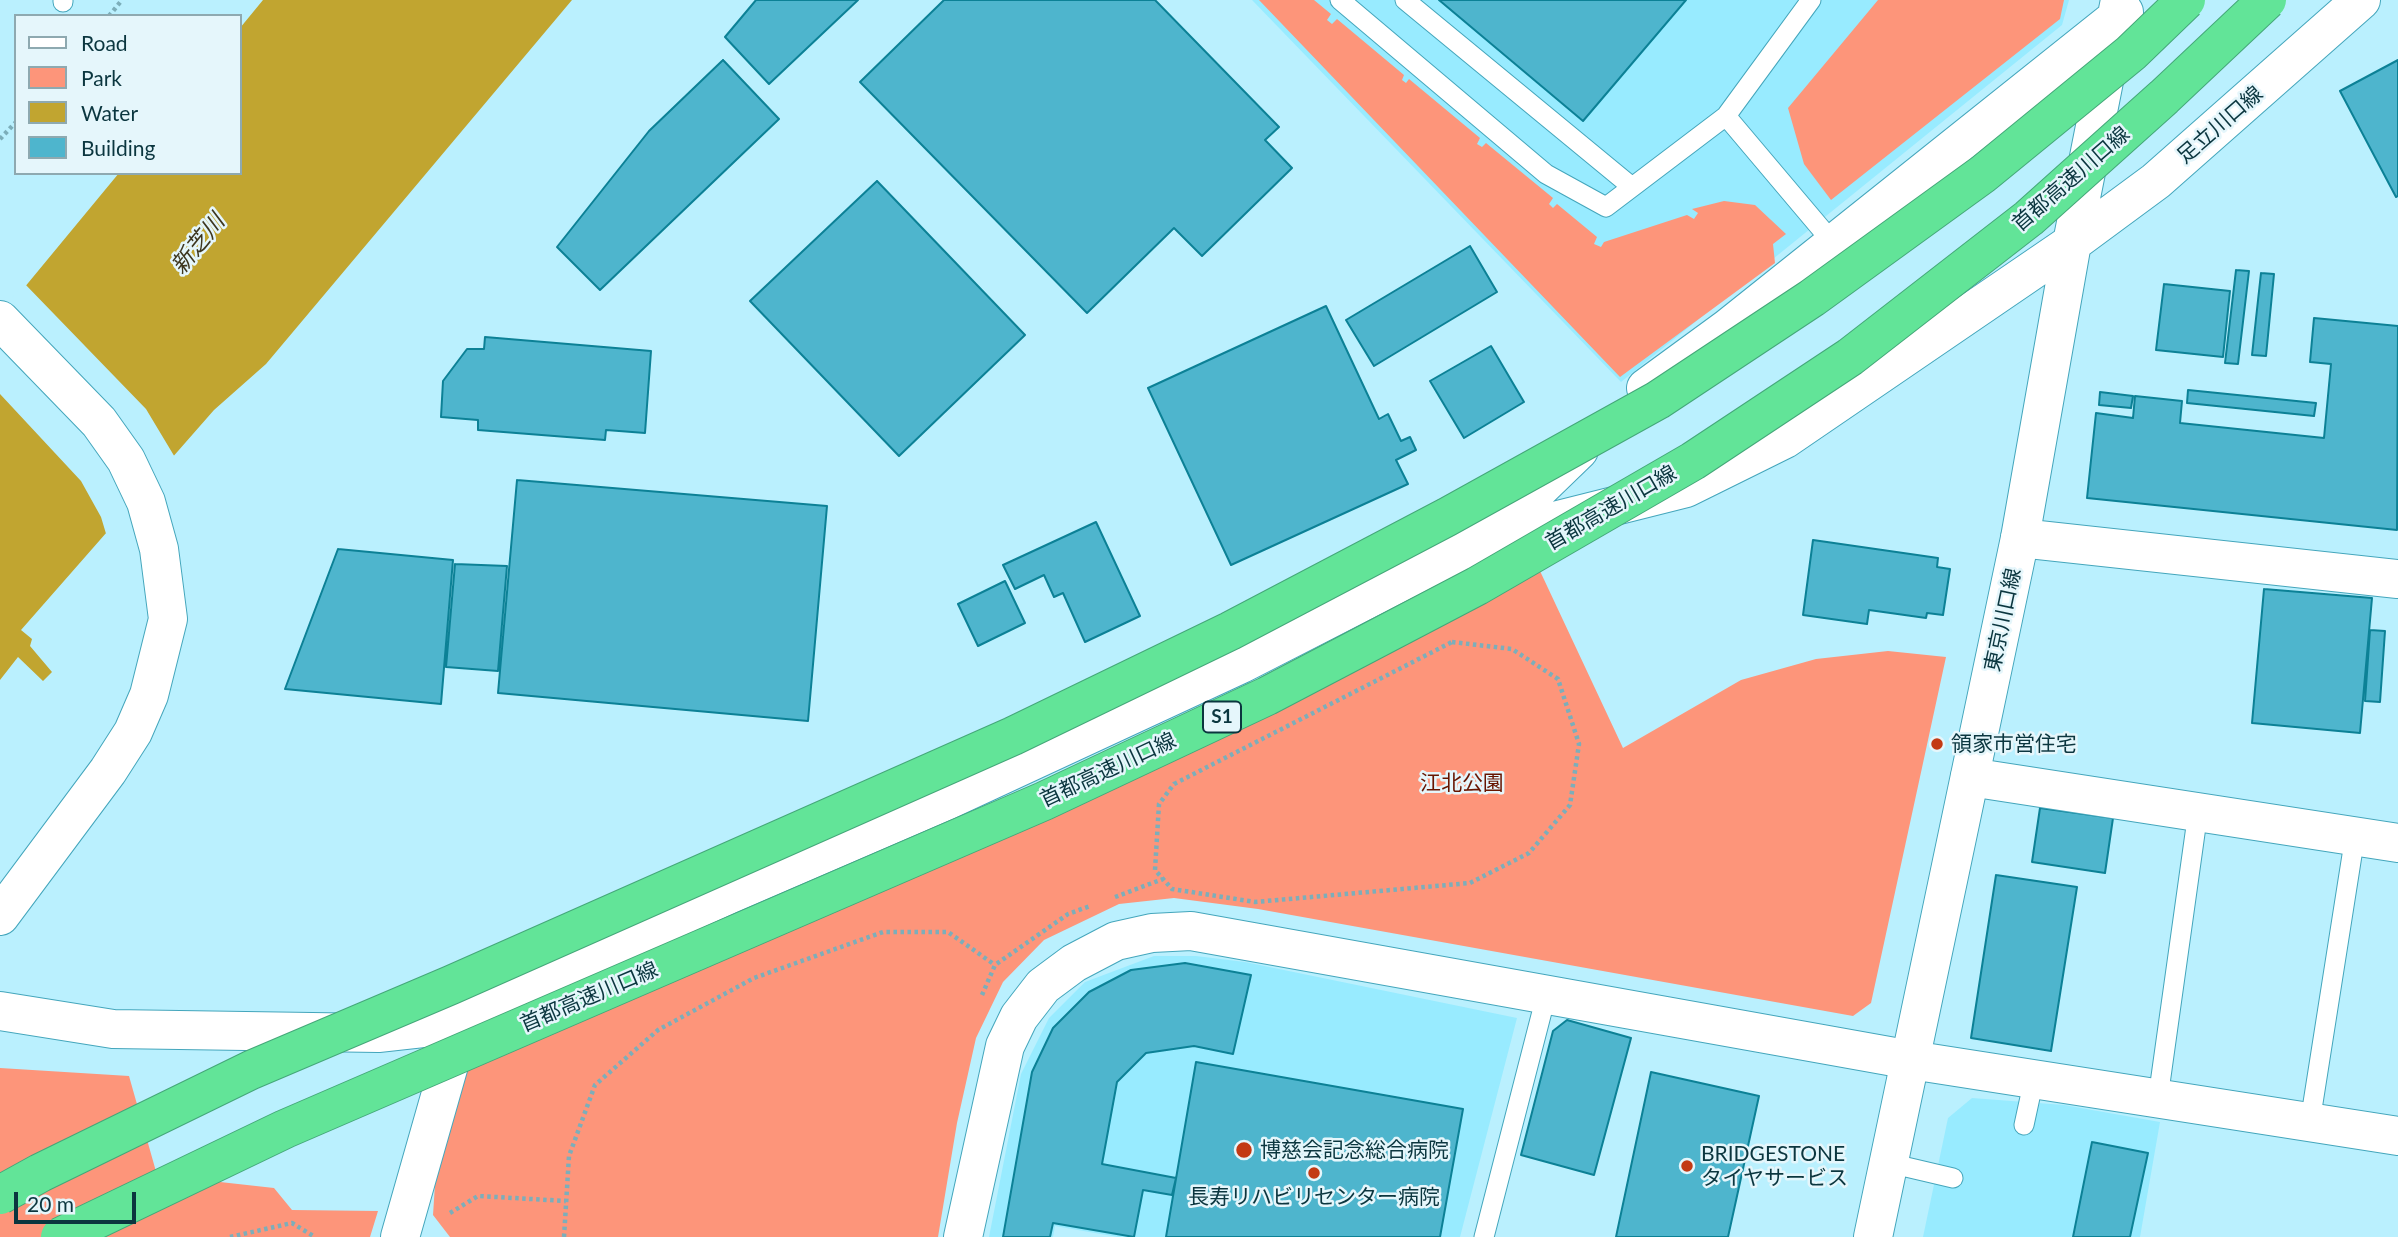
<!DOCTYPE html>
<meta charset="utf-8">
<style>
body{margin:0}
#map{position:relative;width:2398px;height:1237px;overflow:hidden;background:#baf0fe;font-family:Lato,sans-serif}
canvas{display:block}
.legend{position:absolute;left:14px;top:14px;width:228px;height:161px;box-sizing:border-box;background:#e5f6fb;border:2px solid #8ea9b0;margin:0;padding:9px 12px;list-style:none;font-size:21px;color:#0b363f}
.legend li{display:flex;align-items:center;gap:14px;height:35px}
.legend b{width:35px;border:2px solid #8ea9b0}
.scale{position:absolute;left:14px;top:1192px;width:122px;height:32px;box-sizing:border-box;border:4px solid #0b363f;border-top:0;padding-left:9px;font-size:21px;line-height:24px;white-space:nowrap;color:#0b363f;-webkit-text-stroke:5px #e5f6fb;paint-order:stroke}
</style>
<div id="map">
<canvas width="2398" height="1237"></canvas>
<ul class="legend">
<li><b style="height:9px;background:#fff"></b>Road</li>
<li><b style="height:19px;background:#fd957a"></b>Park</li>
<li><b style="height:19px;background:#c1a530"></b>Water</li>
<li><b style="height:19px;background:#4eb5cd"></b>Building</li>
</ul>
<div class="scale">20 m</div>
</div>
<script>
const ctx = document.querySelector('canvas').getContext('2d');
ctx.lineJoin = 'round';
function fill(path, color) {
  ctx.fillStyle = color;
  ctx.fill(path, 'evenodd');
}
function shape(rows) {
  const path = new Path2D();
  for (const r of rows) {
    path.moveTo(r[0], r[1]);
    for (let i = 2; i < r.length; i += 2) path.lineTo(r[i], r[i + 1]);
  }
  return path;
}
function stroke(path, color, width, dash) {
  ctx.strokeStyle = color;
  ctx.lineWidth = width;
  ctx.lineCap = dash ? 'butt' : 'round';
  ctx.setLineDash(dash || []);
  ctx.stroke(path);
}
function drawText(font, color, halo, rows, align = 'center') {
  ctx.font = font + ' Lato,"Noto Sans JP",sans-serif';
  ctx.lineWidth = 5;
  ctx.setLineDash([]);
  ctx.textBaseline = 'middle';
  ctx.strokeStyle = halo;
  ctx.fillStyle = color;
  for (const [text, x, y, turn = 0] of rows) {
    ctx.save();
    ctx.translate(x, y);
    ctx.rotate((+turn || 0) * Math.PI / 180);
    ctx.textAlign = isNaN(turn) ? turn : align;
    if (halo) ctx.strokeText(text, 0, 0);
    ctx.fillText(text, 0, 0);
    ctx.restore();
  }
}
const built = shape([
 [1252,0,2069,0,2062,25,1621,382],
 [1154,956,1196,956,1245,962,1517,1018,1460,1237,1118,1237,1055,1226,1053,1237,989,1237,1021,1074,1049,1018,1085,982],
 [1972,1098,2064,1105,2160,1122,2140,1237,1923,1237,1948,1118]
]);
const green = shape([
 [1259,0,1314,0,1331,14,1327,20,1332,24,1337,19,1404,75,1402,80,1406,83,1409,79,1480,138,1477,144,1482,147,1486,143,1553,198,1549,204,1553,208,1557,204,1597,237,1594,244,1601,247,1604,242,1687,215,1694,219,1698,213,1692,209,1724,201,1755,205,1786,234,1773,244,1775,263,1620,377],
 [1878,0,2064,0,2060,19,1831,200,1804,164,1788,108],
 [1540,571,1623,748,1741,680,1816,659,1888,651,1946,657,1871,1003,1853,1016,1258,909,1174,898,1119,904,1044,940,1003,982,976,1038,957,1123,938,1237,450,1237,433,1215,436,1169,467,1062],
 [0,1068,129,1076,157,1175,274,1188,292,1210,378,1211,370,1237,0,1237]
]);
const water = shape([
 [263,0,572,0,266,364,214,410,21,630,32,639,30,646,52,672,43,681,18,657,0,680,0,317,119,173,240,173,240,28]
]);
const pier = shape([
 [24,283,146,409,176,459,107,537,101,517,81,481,0,394,0,312]
]);
const building = shape([
 [756,0,858,0,769,84,725,37,756,0],
 [944,0,1155,0,1279,127,1265,140,1292,168,1202,256,1174,228,1087,313,860,82,944,0],
 [1439,0,1686,0,1583,121,1439,0],
 [723,60,779,119,600,290,557,247,649,131,723,60],
 [2398,60,2398,196,2396,197,2340,91,2398,60],
 [877,181,1025,335,899,456,750,301,877,181],
 [1470,246,1497,292,1374,366,1346,320,1470,246],
 [2236,270,2249,271,2238,364,2225,363,2236,270],
 [2261,273,2274,274,2266,356,2252,355,2261,273],
 [2164,284,2230,291,2223,357,2156,350,2164,284],
 [1326,306,1379,419,1388,414,1401,441,1410,437,1416,450,1396,460,1408,484,1231,565,1148,388,1326,306],
 [2314,318,2398,326,2397,530,2087,498,2096,413,2133,418,2135,396,2182,401,2180,423,2324,438,2331,364,2310,362,2314,318],
 [485,337,651,351,645,433,606,430,605,440,478,430,478,420,441,417,443,381,467,349,484,349,485,337],
 [1491,346,1524,402,1464,438,1430,381,1491,346],
 [2188,390,2316,403,2314,416,2187,403,2188,390],
 [2100,392,2133,396,2131,408,2099,405,2100,392],
 [517,480,827,506,808,721,498,693,517,480],
 [1096,522,1140,616,1085,642,1063,593,1054,597,1044,575,1015,589,1003,565,1096,522],
 [1813,540,1938,558,1937,567,1950,569,1943,615,1927,613,1926,618,1869,610,1867,624,1803,615,1813,540],
 [338,549,453,560,441,704,285,689,338,549],
 [455,564,507,566,498,671,446,667,455,564],
 [1005,581,1025,623,978,646,958,604,1005,581],
 [2264,589,2372,598,2360,733,2252,723,2264,589],
 [2370,630,2385,631,2380,702,2365,701,2370,630],
 [2040,808,2113,818,2105,873,2032,862,2040,808],
 [1996,875,2077,887,2051,1051,1971,1038,1996,875],
 [1185,963,1251,975,1233,1054,1194,1046,1146,1053,1117,1082,1102,1164,1176,1178,1172,1195,1143,1190,1134,1237,1053,1223,1050,1237,1003,1237,1032,1072,1053,1028,1089,992,1131,970,1185,963],
 [1567,1020,1631,1038,1594,1175,1521,1155,1553,1031,1567,1020],
 [1196,1062,1463,1109,1440,1237,1166,1237,1196,1062],
 [1651,1072,1759,1096,1728,1237,1616,1237,1651,1072],
 [2092,1142,2148,1153,2130,1237,2073,1237,2092,1142]
]);
const path = shape([
 [109,16,122,0],
 [0,139,16,122],
 [1452,642,1512,649,1558,679,1579,744,1570,805,1529,853,1470,883,1255,902,1172,889,1155,870,1159,804,1174,784,1452,642],
 [1115,897,1163,879],
 [982,995,995,965,1068,914,1090,906],
 [450,1213,478,1196,566,1201],
 [230,1237,292,1223,315,1237],
 [564,1237,569,1156,595,1085,658,1030,754,978,883,932,948,932,995,965]
]);
const lane = shape([
 [1340,0,1546,174,1606,207,1726,116],
 [1405,0,1632,187],
 [1811,0,1726,116,1834,244],
 [63,2,63,0],
 [2158,1098,2198,812],
 [2310,1122,2355,836],
 [2024,1125,2034,1079],
 [1889,1163,1953,1178],
 [1484,1237,1546,996]
]);
const street = shape([
 [2020,538,2398,579],
 [1970,777,2398,843],
 [400,1237,459,1030],
 [963,1237,1005,1046,1019,1017,1043,986,1074,963,1116,941,1152,933,1191,931,1911,1060,2398,1136]
]);
const secondary = shape([
 [0,320,99,422,126,460,146,502,159,549,168,619,149,695,133,732,108,771,0,916],
 [1646,388,1728,328,2124,12],
 [1489,537,1579,450],
 [0,1011,113,1029,378,1033,423,1028,463,1016,728,895,948,800,1241,664,1487,538,1686,488,1785,439,2072,243,2156,181,2361,0],
 [1873,1237,2020,538,2072,243,2120,0]
]);
const highwayBridge = shape([
 [0,1195,40,1173,251,1070,451,985,1013,736,1230,631,1447,517,1658,400,1812,298,1983,174,2131,53,2186,0],
 [60,1237,285,1129,1044,801,1267,696,1477,586,1693,461,1850,357,2029,218,2164,97,2267,0]
]);
const markers = [
 [1937,744,7,"#c33a14"],
 [1244,1150,9,"#c33a14"],
 [1687,1166,7,"#c33a14"],
 [1314,1173,7,"#c33a14"]
];
const shields = [
 [1222,717,38]
];
const shieldNames = [
 ["S1",1222,717]
];
const streetNames = [
 ["足立川口線",2220,125,-41],
 ["首都高速川口線",2071,179,-41],
 ["首都高速川口線",1611,508,-30],
 ["東京川口線",2003,620,-78],
 ["首都高速川口線",1108,770,-25],
 ["首都高速川口線",589,997,-23]
];
const poiNames = [
 ["領家市営住宅",1951,744],
 ["博慈会記念総合病院",1260,1150],
 ["BRIDGESTONE",1701,1154],
 ["タイヤサービス",1701,1178],
 ["長寿リハビリセンター病院",1314,1197,"center"]
];
const parkNames = [
 ["江北公園",1462,783]
];
const waterNames = [
 ["新芝川",198,244,-51]
];
fill(built, '#98ebff');
fill(green, '#fd957a');
fill(water, '#c1a530');
fill(pier, '#baf0fe');
fill(building, '#4eb5cd');
stroke(building, '#0c8196', 2);
stroke(lane, '#44a6bc', 21);
stroke(street, '#44a6bc', 40);
stroke(secondary, '#44a6bc', 40);
stroke(path, '#7caeba', 4.5, [3.5, 3.5]);
stroke(lane, '#fff', 19);
stroke(street, '#fff', 38);
stroke(secondary, '#fff', 38);
stroke(highwayBridge, '#44a779', 40, []);
stroke(highwayBridge, '#62e498', 38);
for (const [x, y, r, color] of markers) {
  const dot = new Path2D();
  dot.arc(x, y, r, 0, 2 * Math.PI);
  ctx.fillStyle = color;
  ctx.fill(dot);
  stroke(dot, '#e5f6fb', 2.5);
}
for (const [x, y, w] of shields) {
  const box = new Path2D();
  box.roundRect(x - w / 2, y - 15.5, w, 31, 5);
  ctx.fillStyle = '#e5f6fb';
  ctx.fill(box);
  stroke(box, '#0b363f', 2);
}
drawText('bold 19px', '#0b363f', null, shieldNames);
drawText('21px', '#0b363f', '#e5f6fb', streetNames);
drawText('21px', '#0b363f', '#e5f6fb', poiNames, 'left');
drawText('21px', '#671500', '#e5f6fb', parkNames);
drawText('italic 23px', '#3e371f', '#e5f6fb', waterNames);
</script>
